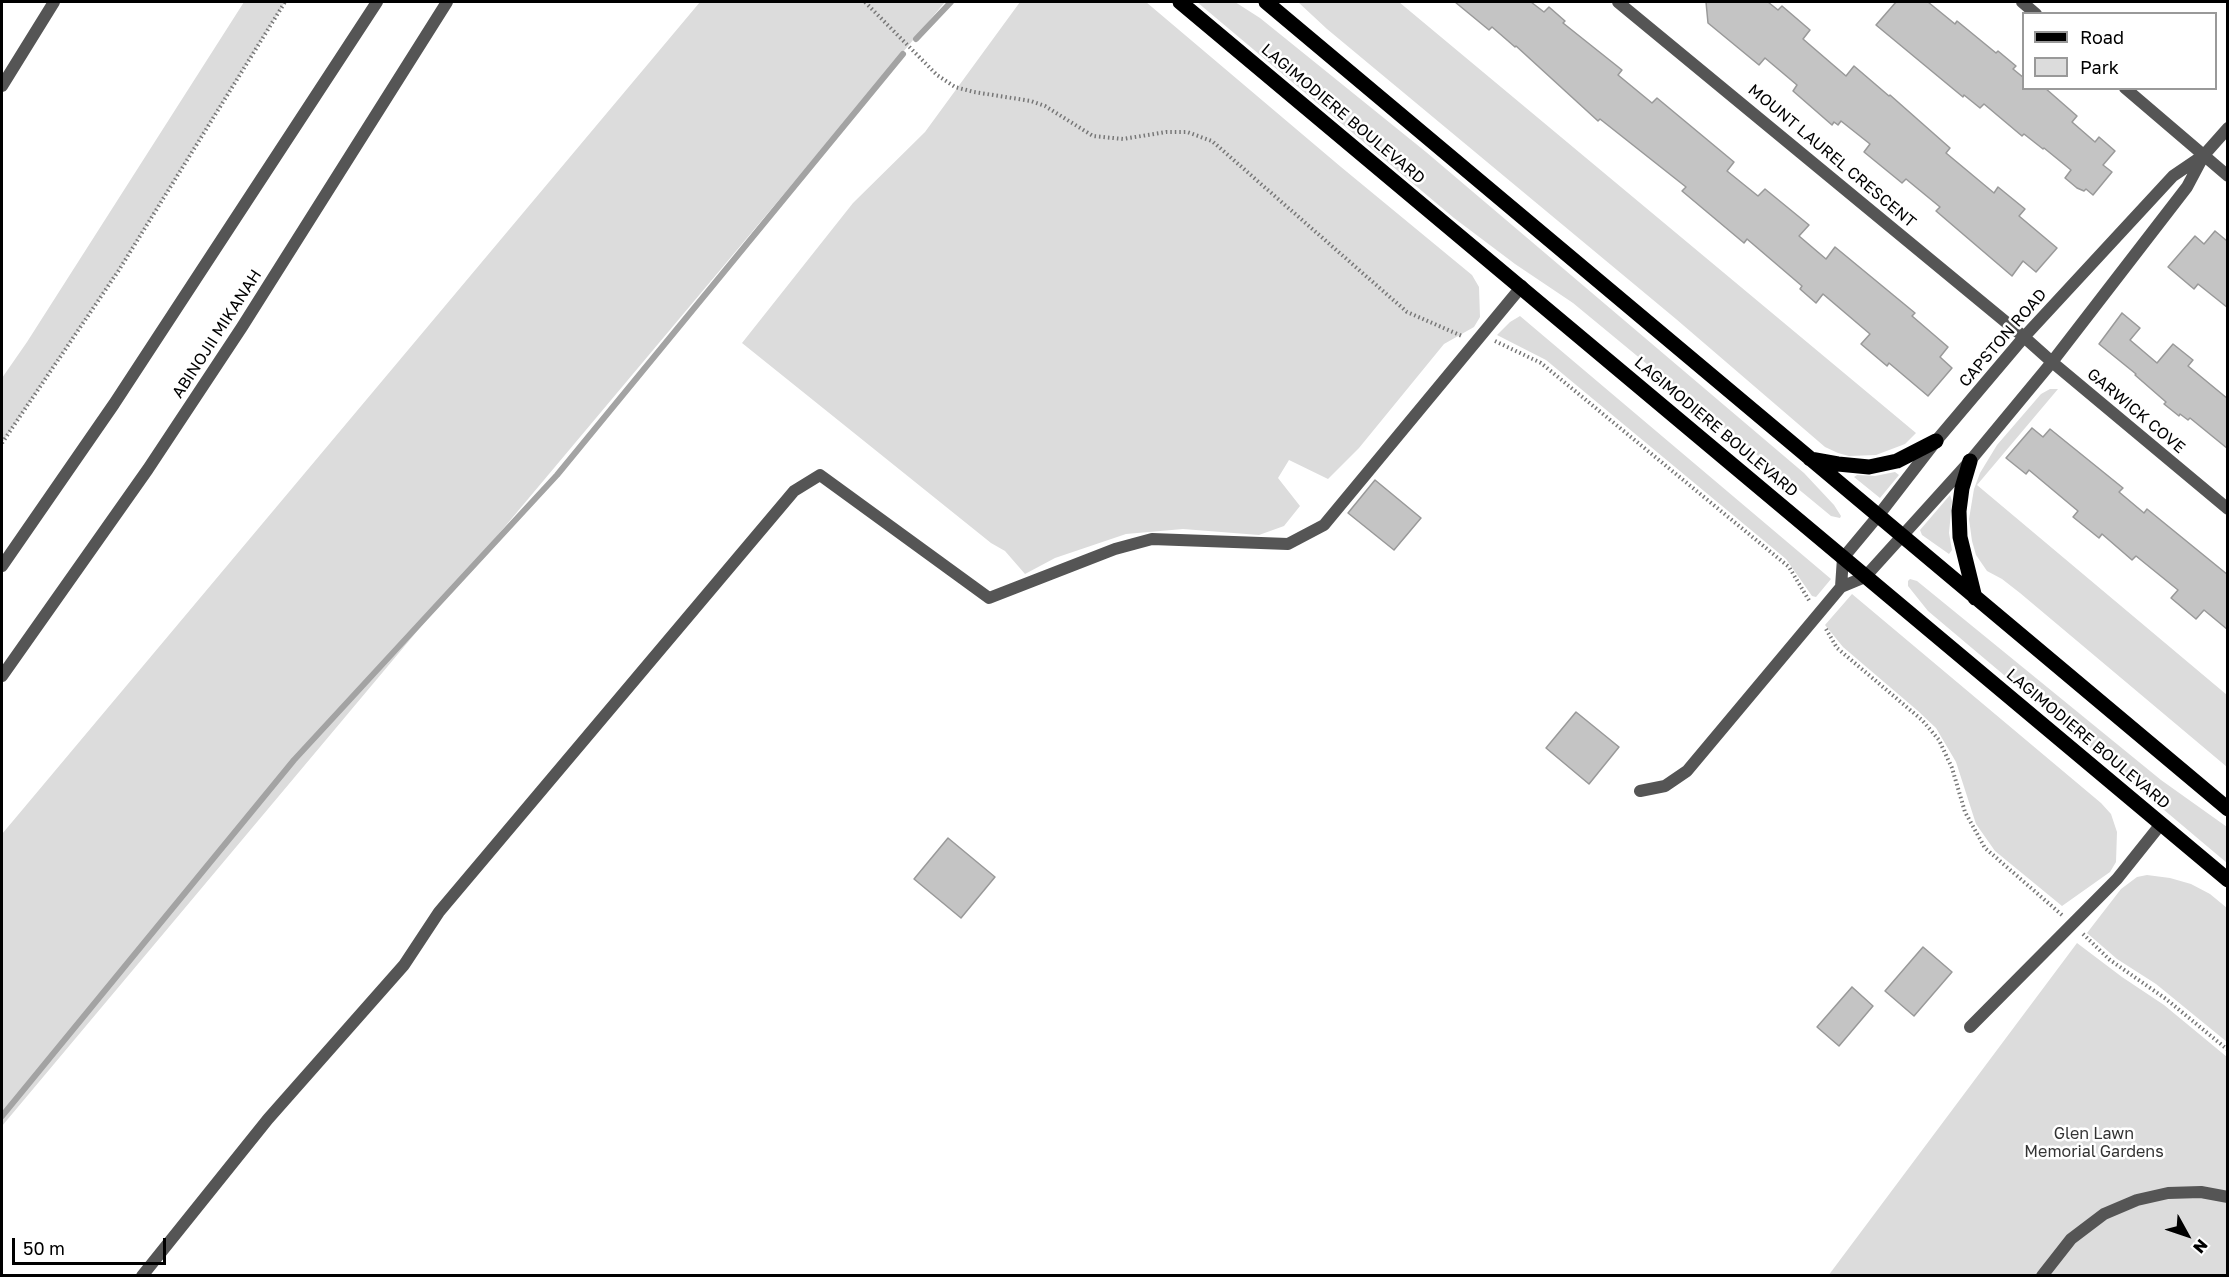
<!DOCTYPE html>
<style>
body{margin:0}
#map{position:relative;width:2229px;height:1277px;overflow:hidden;background:#fff;font-family:"Golos Text",sans-serif}
canvas{display:block}
.frame{position:absolute;inset:0;border:3px solid #000;pointer-events:none}
.legend{position:absolute;left:2022px;top:12px;width:195px;height:78px;box-sizing:border-box;background:#fff;border:2px solid #999;margin:0;padding:8px 10px;list-style:none;font-size:18px;color:#000}
.legend li{display:flex;align-items:center;gap:12px;height:30px}
.legend b{width:30px;border:2px solid #999}
.north{position:absolute;left:2157px;top:1205px;width:60px;height:60px;-webkit-text-stroke:4px #fff;paint-order:stroke;rotate:130deg;font-size:16px;font-weight:700;line-height:24px;text-align:center;color:#000}
.north::after{content:'';display:block;margin:auto;width:21px;height:27px;background:#000;clip-path:polygon(50% 0,100% 100%,50% 72%,0 100%)}
.scale{position:absolute;left:12px;top:1238px;width:154px;height:27px;box-sizing:border-box;border:3px solid #000;border-top:0;padding-left:8px;font-size:18px;line-height:21px;white-space:nowrap;color:#000;-webkit-text-stroke:4px #fff;paint-order:stroke}
</style>
<div id="map">
<canvas width="2229" height="1277"></canvas>
<div class="frame"></div>
<ul class="legend">
<li><b style="height:8px;background:#000"></b>Road</li>
<li><b style="height:16px;background:#dcdcdc"></b>Park</li>
</ul>
<div class="north">N</div>
<div class="scale">50 m</div>
</div>
<script>
const ctx = document.querySelector('canvas').getContext('2d');
ctx.lineJoin = 'round';
function fill(path, color) {
  ctx.fillStyle = color;
  ctx.fill(path, 'evenodd');
}
function shape(rows) {
  const path = new Path2D();
  for (const r of rows) {
    path.moveTo(r[0], r[1]);
    for (let i = 2; i < r.length; i += 2) path.lineTo(r[i], r[i + 1]);
  }
  return path;
}
function stroke(path, color, width, dash) {
  ctx.strokeStyle = color;
  ctx.lineWidth = width;
  ctx.lineCap = dash ? 'butt' : 'round';
  ctx.setLineDash(dash || []);
  ctx.stroke(path);
}
function drawText(font, color, halo, rows, align = 'center') {
  ctx.font = font + ' "Golos Text",sans-serif';
  ctx.lineWidth = 5;
  ctx.setLineDash([]);
  ctx.textBaseline = 'middle';
  ctx.strokeStyle = halo;
  ctx.fillStyle = color;
  for (const [text, x, y, turn = 0] of rows) {
    ctx.save();
    ctx.translate(x, y);
    ctx.rotate((+turn || 0) * Math.PI / 180);
    ctx.textAlign = isNaN(turn) ? turn : align;
    if (halo) ctx.strokeText(text, 0, 0);
    ctx.fillText(text, 0, 0);
    ctx.restore();
  }
}
const green = shape([
 [244,2,285,2,119,270,2,443,2,378,27,342],
 [700,2,945,2,2,1126,2,834],
 [1020,2,1146,2,1341,167,1472,275,1479,287,1480,317,1474,327,1444,344,1359,448,1328,479,1289,460,1278,478,1300,506,1284,526,1259,535,1183,529,1126,534,1055,558,1025,574,1005,551,991,543,742,343,853,203,925,132],
 [1197,2,1235,2,1260,18,1426,152,1804,473,1834,505,1841,516,1840,518,1831,516,1573,303,1515,264,1454,218],
 [1298,2,1399,2,1916,433,1905,444,1876,455,1849,456,1838,453,1825,447,1676,319,1327,29],
 [1520,316,1831,579,1816,597,1812,596,1786,559,1546,360,1497,335,1510,322],
 [2050,389,2058,389,1977,485,2227,695,2227,767,2020,593,2002,579,1987,571,1976,555,1972,541,1969,519,1974,489,1980,473,1997,445,2041,394],
 [1895,472,1899,475,1880,498,1854,477,1857,475,1875,476],
 [1950,495,1952,501,1949,533,1952,550,1949,554,1922,535,1920,530],
 [1910,579,1917,581,2161,780,2227,827,2227,863,1928,611,1908,586,1908,581],
 [1852,594,2101,803,2111,814,2117,832,2116,862,2110,872,2062,906,1995,851,1976,824,1956,762,1936,728,1918,711,1843,647,1825,625],
 [2147,875,2170,878,2191,884,2210,894,2227,908,2227,1042,2156,984,2117,959,2087,933,2121,889,2137,877],
 [2077,943,2122,977,2164,1005,2227,1057,2227,1275,1828,1276]
]);
const stream = shape([
 [916,39,951,2],
 [2,1116,294,760,557,475,903,54]
]);
const building = shape([
 [1455,2,1531,2,1544,12,1549,7,1565,21,1563,23,1622,70,1618,75,1652,103,1657,98,1734,162,1727,171,1758,196,1765,189,1809,225,1799,236,1826,259,1835,247,1915,313,1912,316,1948,347,1940,357,1952,368,1928,396,1889,363,1887,366,1861,344,1870,334,1823,294,1816,303,1800,289,1802,286,1747,239,1744,243,1682,191,1686,187,1600,119,1598,121,1516,46,1515,47,1492,27,1489,30,1455,2],
 [1706,2,1768,2,1778,10,1782,6,1810,30,1803,39,1846,76,1854,66,1889,96,1890,95,1950,148,1946,153,1994,193,1998,187,2025,209,2019,216,2057,248,2036,272,2023,261,2012,276,1936,211,1940,207,1906,179,1902,183,1864,152,1870,144,1841,121,1838,125,1834,122,1832,125,1793,91,1797,85,1765,58,1759,65,1708,23,1706,2],
 [1896,2,1928,2,1955,24,1957,21,1996,53,1998,51,2016,66,2013,69,2024,78,2024,88,2045,88,2077,116,2072,122,2095,142,2099,137,2115,151,2103,165,2112,172,2093,195,2086,189,2084,191,2077,188,2065,178,2071,170,2044,148,2043,149,2024,134,2022,136,1984,104,1980,108,1964,95,1963,97,1876,25,1896,2],
 [2215,231,2227,241,2228,308,2198,284,2194,289,2168,267,2195,236,2204,244,2215,231],
 [2122,313,2140,328,2130,340,2157,363,2173,344,2193,360,2188,366,2228,399,2228,449,2190,418,2188,420,2180,414,2179,416,2164,404,2166,402,2135,375,2136,374,2099,344,2122,313],
 [2032,428,2043,437,2050,429,2123,488,2119,492,2144,513,2147,509,2228,575,2228,630,2204,610,2196,619,2171,598,2178,590,2136,556,2132,560,2102,534,2099,538,2073,517,2078,511,2029,470,2026,474,2006,458,2032,428],
 [1375,480,1421,518,1394,550,1348,513,1375,480],
 [1576,712,1619,747,1589,784,1546,748,1576,712],
 [948,838,995,877,961,918,914,879,948,838],
 [1923,947,1952,972,1914,1016,1885,991,1923,947],
 [1852,987,1873,1006,1839,1046,1817,1027,1852,987]
]);
const path = shape([
 [865,2,937,75,955,87,974,92,1031,101,1045,106,1093,136,1123,139,1166,132,1187,132,1212,141,1407,312,1462,336],
 [1495,341,1541,363,1789,567,1810,602],
 [2,443,119,270,285,2],
 [1826,629,1837,648,1922,720,1939,740,1952,768,1965,812,1985,848,2062,915],
 [2083,934,2110,960,2166,999,2228,1050]
]);
const service = shape([
 [1841,587,1843,558],
 [1640,791,1665,786,1687,771,1841,587,1865,577],
 [1970,1027,2117,879,2161,824],
 [142,1276,268,1119,404,965,439,912,794,491,820,475,989,598,1115,549,1152,539,1288,544,1324,525,1522,286],
 [2042,1276,2071,1239,2104,1214,2137,1200,2168,1193,2201,1192,2228,1197]
]);
const minor = shape([
 [1618,2,2024,337,2052,362,2228,509],
 [2022,2,2036,14],
 [2,86,54,2],
 [2125,88,2228,176],
 [1843,558,1878,516,1936,441,2024,337,2173,176,2201,157],
 [1865,577,1970,461,2052,362,2187,187,2204,155,2228,128]
]);
const tertiary = shape([
 [2,566,114,404,377,2],
 [2,676,148,469,242,327,447,2]
]);
const primary = shape([
 [1180,2,2228,880],
 [1266,2,2228,809],
 [1810,459,1838,464,1869,467,1897,461,1936,441],
 [1970,461,1962,488,1959,511,1960,537,1975,598]
]);
const streetNames = [
 ["LAGIMODIERE BOULEVARD",1343,114,40],
 ["MOUNT LAUREL CRESCENT",1832,156,40],
 ["ABINOJII MIKANAH",217,334,-57],
 ["CAPSTON ROAD",2003,338,-49],
 ["GARWICK COVE",2136,411,40],
 ["LAGIMODIERE BOULEVARD",1716,427,40],
 ["LAGIMODIERE BOULEVARD",2088,739,40]
];
const parkNames = [
 ["Glen Lawn",2094,1134],
 ["Memorial Gardens",2094,1152]
];
fill(green, '#dcdcdc');
stroke(stream, '#a3a3a3', 6);
fill(building, '#c4c4c4');
stroke(building, '#999', 1.5);
stroke(path, '#777', 4, [1.5, 3]);
stroke(service, '#555', 12);
stroke(minor, '#555', 12);
stroke(tertiary, '#555', 12);
stroke(primary, '#000', 15);
drawText('16px', '#000', '#fff', streetNames);
drawText('16px', '#333', '#fff', parkNames);
</script>
